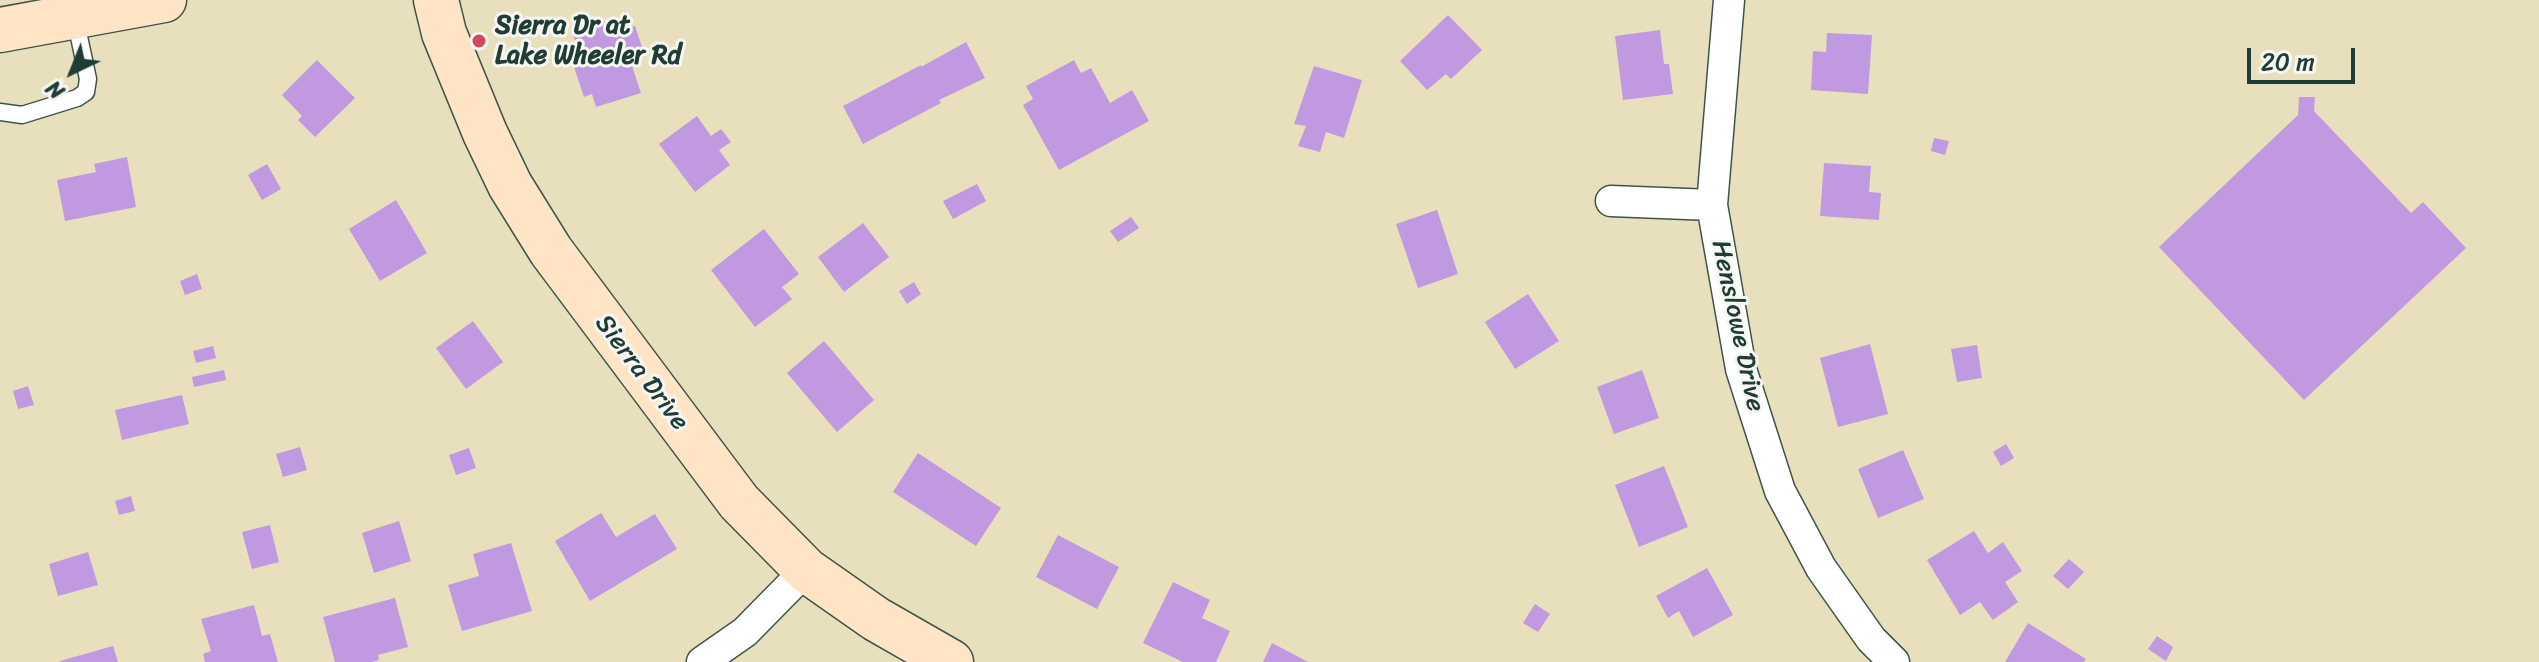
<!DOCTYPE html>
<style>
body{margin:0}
#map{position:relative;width:2539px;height:662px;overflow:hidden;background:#e8e0bd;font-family:Sriracha,sans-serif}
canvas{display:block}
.north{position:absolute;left:32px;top:32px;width:80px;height:80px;-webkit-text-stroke:6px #f6f6f2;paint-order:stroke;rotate:223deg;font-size:22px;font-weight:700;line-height:32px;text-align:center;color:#1f3d34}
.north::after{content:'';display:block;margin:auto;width:28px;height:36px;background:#1f3d34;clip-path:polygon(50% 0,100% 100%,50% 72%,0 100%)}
.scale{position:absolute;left:2247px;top:48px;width:108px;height:36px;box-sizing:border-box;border:4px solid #1f3d34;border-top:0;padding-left:10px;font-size:24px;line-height:28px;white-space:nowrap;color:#1f3d34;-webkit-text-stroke:6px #f6f6f2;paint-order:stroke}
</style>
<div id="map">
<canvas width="2539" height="662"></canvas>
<div class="north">N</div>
<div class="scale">20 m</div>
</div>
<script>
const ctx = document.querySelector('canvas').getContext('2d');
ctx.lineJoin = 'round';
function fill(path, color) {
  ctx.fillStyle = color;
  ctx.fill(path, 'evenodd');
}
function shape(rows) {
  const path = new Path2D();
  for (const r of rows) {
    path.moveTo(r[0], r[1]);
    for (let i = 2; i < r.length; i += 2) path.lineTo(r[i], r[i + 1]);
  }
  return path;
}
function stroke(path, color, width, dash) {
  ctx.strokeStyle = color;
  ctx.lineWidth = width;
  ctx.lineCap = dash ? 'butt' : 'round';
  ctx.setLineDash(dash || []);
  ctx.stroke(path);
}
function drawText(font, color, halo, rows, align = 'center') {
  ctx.font = font + ' Sriracha,sans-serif';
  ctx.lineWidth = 6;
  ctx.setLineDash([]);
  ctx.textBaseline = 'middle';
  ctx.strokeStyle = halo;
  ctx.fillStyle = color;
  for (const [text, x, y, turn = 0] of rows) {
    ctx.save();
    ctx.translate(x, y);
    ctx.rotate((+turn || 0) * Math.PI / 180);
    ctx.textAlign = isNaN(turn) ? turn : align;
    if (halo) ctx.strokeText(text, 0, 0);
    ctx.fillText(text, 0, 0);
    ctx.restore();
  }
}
const building = shape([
 [1448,15,1482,50,1451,79,1446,74,1427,90,1400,61],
 [615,18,620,31,635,26,645,56,630,60,641,93,596,107,592,94,584,97,574,67,583,63,572,32],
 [1660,30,1664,64,1669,64,1673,94,1623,100,1615,36],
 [1827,33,1872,35,1868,94,1811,90,1813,51,1826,52],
 [966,42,985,78,939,100,941,103,863,144,843,106,921,65,921,67],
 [317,60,355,98,315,137,298,120,302,116,282,95],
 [1074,60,1081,73,1091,68,1110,103,1132,90,1149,121,1059,170,1023,105,1033,99,1026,86],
 [1314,66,1362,80,1344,138,1326,132,1320,152,1298,146,1306,126,1294,124],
 [2299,97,2315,97,2314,111,2411,213,2423,202,2466,248,2304,400,2159,247,2298,115],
 [697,116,711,136,721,129,731,142,719,150,730,165,695,192,659,144],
 [1934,138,1949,141,1945,155,1931,151],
 [127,157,136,207,65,221,57,180,96,172,94,164],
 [1824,163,1871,166,1869,192,1881,193,1879,220,1820,216],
 [267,164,281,189,262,200,248,175],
 [977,184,986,201,953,219,943,201],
 [396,200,427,253,380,281,349,229],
 [1437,210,1458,274,1418,288,1396,224],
 [1131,217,1139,228,1118,242,1110,231],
 [863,223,889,257,844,292,818,257],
 [764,229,799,274,782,287,792,299,755,327,711,270],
 [197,274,202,289,185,295,180,281],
 [914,282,921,294,907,304,899,291],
 [1528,294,1559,341,1515,369,1485,322],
 [473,321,503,362,466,389,436,348],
 [824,341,874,400,837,432,787,373],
 [1870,344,1888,414,1838,427,1820,358],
 [1977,345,1982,378,1957,382,1951,349],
 [213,346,216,358,196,363,193,351],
 [224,370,226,380,194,387,192,377],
 [1642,370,1659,418,1614,434,1597,387],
 [28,386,34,405,18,409,13,391],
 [182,395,189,424,122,440,115,410],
 [2006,444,2014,458,2001,466,1993,452],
 [300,447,307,470,283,477,276,454],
 [469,448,476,468,456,475,449,455],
 [1903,450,1924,499,1878,518,1858,469],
 [918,453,1001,508,976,546,893,492],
 [1664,466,1688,527,1639,547,1615,485],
 [131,496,135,511,119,515,115,501],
 [601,513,616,537,655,514,677,549,590,601,555,541],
 [399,521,411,561,374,573,362,533],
 [270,525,279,562,252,569,242,532],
 [1974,531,1988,553,2003,542,2022,571,2005,582,2018,602,1993,620,1980,602,1960,615,1927,560],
 [1058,535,1119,567,1097,609,1036,577],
 [511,543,532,611,462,631,448,585,479,576,473,554],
 [88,552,98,585,58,596,49,564],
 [2069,559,2084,572,2068,589,2053,576],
 [1707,568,1733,615,1693,637,1679,611,1668,618,1656,596],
 [1173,582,1210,600,1202,618,1230,631,1216,662,1183,662,1143,643],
 [395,598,408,647,378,655,379,660,372,662,335,662,323,617],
 [1535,604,1550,614,1538,632,1523,623],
 [254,605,262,636,270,634,278,662,205,662,203,654,211,651,201,619],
 [2028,623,2086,659,2084,662,2005,662],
 [2157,636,2173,647,2166,661,2148,649],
 [1272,643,1308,662,1263,662],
 [113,646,118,662,60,662,60,661]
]);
const lane = shape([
 [0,112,22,115,77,98,86,92,88,79,75,18]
]);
const street = shape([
 [1729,0,1712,205,1741,369,1780,491,1821,568,1871,639,1894,662],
 [1611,201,1712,205],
 [702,662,745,632,806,570]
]);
const secondary = shape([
 [436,0,444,33,485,133,510,185,551,251,739,502,806,570,876,619,951,662],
 [0,30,164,0]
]);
const markers = [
 [479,41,8,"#d1495b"]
];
const poiNames = [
 ["Sierra Dr at",495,26],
 ["Lake Wheeler Rd",495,56]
];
const streetNames = [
 ["Henslowe Drive",1737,326,78],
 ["Sierra Drive",641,373,53]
];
fill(building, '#c099e0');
stroke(lane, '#3d5549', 19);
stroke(street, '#3d5549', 33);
stroke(secondary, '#3d5549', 47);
stroke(lane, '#fff', 16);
stroke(street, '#fff', 30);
stroke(secondary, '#ffe4c6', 44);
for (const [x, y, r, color] of markers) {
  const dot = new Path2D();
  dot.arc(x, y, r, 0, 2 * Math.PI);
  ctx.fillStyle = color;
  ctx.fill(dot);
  stroke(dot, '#f6f6f2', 3);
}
drawText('bold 26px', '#1f3d34', '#f6f6f2', poiNames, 'left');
drawText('26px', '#1f3d34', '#f6f6f2', streetNames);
</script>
